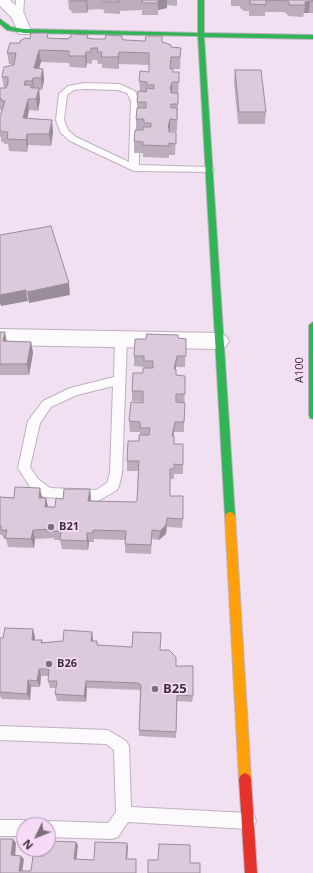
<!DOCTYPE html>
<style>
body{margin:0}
#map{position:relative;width:313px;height:873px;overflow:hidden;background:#f0e0f1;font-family:"Open Sans",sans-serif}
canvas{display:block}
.north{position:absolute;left:16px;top:817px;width:40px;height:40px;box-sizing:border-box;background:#f6daf7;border:1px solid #ab96ac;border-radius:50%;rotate:227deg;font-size:11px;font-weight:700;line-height:16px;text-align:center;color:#3b303c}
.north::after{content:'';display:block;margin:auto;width:14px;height:18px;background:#7a6e7b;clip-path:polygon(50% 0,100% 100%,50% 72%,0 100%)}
</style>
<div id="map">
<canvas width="313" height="873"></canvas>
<div class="north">N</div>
</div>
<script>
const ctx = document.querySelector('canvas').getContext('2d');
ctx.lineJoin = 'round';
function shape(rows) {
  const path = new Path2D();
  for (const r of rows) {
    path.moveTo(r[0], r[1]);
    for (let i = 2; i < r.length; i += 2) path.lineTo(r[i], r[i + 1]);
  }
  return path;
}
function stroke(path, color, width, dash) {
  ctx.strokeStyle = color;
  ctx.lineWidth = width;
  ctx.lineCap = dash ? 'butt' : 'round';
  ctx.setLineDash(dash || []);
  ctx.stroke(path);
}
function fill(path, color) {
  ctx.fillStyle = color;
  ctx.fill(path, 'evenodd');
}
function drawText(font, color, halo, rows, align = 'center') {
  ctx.font = font + ' "Open Sans",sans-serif';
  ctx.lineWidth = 3.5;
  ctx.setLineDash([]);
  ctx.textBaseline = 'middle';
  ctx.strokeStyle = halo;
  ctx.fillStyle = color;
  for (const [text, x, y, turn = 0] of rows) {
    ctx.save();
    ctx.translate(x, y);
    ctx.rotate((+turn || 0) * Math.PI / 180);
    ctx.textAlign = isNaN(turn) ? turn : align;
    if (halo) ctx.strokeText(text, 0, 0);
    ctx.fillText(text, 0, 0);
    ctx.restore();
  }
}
const lane = shape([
 [16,0,24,0,23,16,19,18,15,16,16,0],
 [85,83,119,84,135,91,139,101,139,165,209,167,214,170,212,172,134,171,70,141,61,133,56,120,59,94,68,86,85,83],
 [85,89,118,90,127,93,131,101,129,162,76,137,68,130,64,120,67,95,74,90,85,89],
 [121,335,127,339,122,473,119,486,117,490,98,501,44,497,30,487,18,468,28,421,43,401,70,388,114,377,115,339,121,335],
 [113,386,110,473,107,483,96,490,50,488,38,479,30,467,40,423,51,407,77,395,113,386],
 [0,726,108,730,126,741,129,746,131,807,248,813,254,815,256,821,254,827,248,829,128,822,118,837,112,839,48,837,48,825,42,825,48,821,108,823,116,812,114,750,106,744,0,740,0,726],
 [0,820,24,820,30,822,31,825,24,825,24,836,0,836,0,820]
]);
const street = shape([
 [0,0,10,0,24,13,31,31,29,34,19,34,12,18,0,6,0,0],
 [0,329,219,333,226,336,229,341,226,346,219,349,0,345,0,329]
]);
const fast = shape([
 [198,0,204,0,204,33,313,35,313,39,204,37,235,516,233,519,230,520,227,519,225,516,198,36,24,33,7,30,0,24,0,19,11,27,24,29,198,33,198,0],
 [313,322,313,419,310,418,309,415,309,325,313,322]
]);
const slow = shape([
 [230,512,233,513,235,516,251,779,249,783,245,785,241,783,239,779,225,516,227,513,230,512]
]);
const jam = shape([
 [245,773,249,775,251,779,257,873,245,873,239,779,241,775,245,773]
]);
const wall = shape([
 [68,0,177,0,177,6,167,5,167,8,158,10,158,15,142,15,142,10,120,11,120,14,104,13,104,10,99,9,88,10,87,13,72,13,71,10,69,10],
 [231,0,313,0,313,13,304,13,303,17,288,16,287,14,284,12,265,12,265,16,249,16,249,11,244,11,240,8,240,6,231,6],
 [162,36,162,42,171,47,181,48,180,69,171,69,173,72,179,72,177,131,170,131,169,132,176,132,175,155,169,155,169,158,143,157,143,153,134,153,134,141,136,130,136,119,137,108,137,102,140,91,139,81,149,72,149,65,119,64,119,69,102,68,102,64,98,64,97,60,92,60,92,64,87,63,86,68,70,67,69,63,41,62,39,68,43,69,44,80,42,90,39,90,40,100,38,111,29,110,27,119,53,132,51,146,28,145,27,152,9,151,8,144,5,144,1,141,1,137,0,137,0,114,1,114,2,110,0,110,0,88,4,88,2,77,14,65,9,64,7,53,20,43,48,38,88,38,93,39,122,39,125,40,145,41],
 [235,70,266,112,265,124,238,124,234,82],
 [0,332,7,341,31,342,33,353,29,375,0,375],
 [178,338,186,339,185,367,176,367,176,375,185,376,184,432,174,432,173,436,174,444,183,465,183,474,174,474,174,479,170,479,170,496,183,519,182,528,167,527,166,534,159,540,152,539,151,554,125,553,125,540,94,539,94,542,89,542,88,550,62,549,60,540,54,540,54,538,35,539,34,548,8,547,6,539,4,539,2,535,0,535,0,497,46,498,48,507,55,507,63,499,90,489,91,501,135,502,137,501,138,471,127,471,127,461,139,441,140,432,130,432,129,421,143,403,143,402,132,401,132,391,143,373,144,367,134,366,134,356,146,339],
 [33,629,35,637,35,640,42,640,43,643,63,641,92,632,93,641,97,641,98,645,161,650,176,666,193,696,192,702,177,701,176,738,139,736,139,730,140,691,139,690,87,688,86,702,57,701,55,694,56,688,50,688,48,681,49,676,41,676,40,687,31,687,30,700,2,699,0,696,0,638,3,638]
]);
const shadedWall = shape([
 [87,0,88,10,87,13,86,1],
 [158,0,167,0,167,8,158,10,158,15],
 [310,1,309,13,304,13,305,5,305,2],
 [39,50,41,62,36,78,34,68],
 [86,52,87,63,86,68,85,56],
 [119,52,119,69,118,57],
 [43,69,44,80,42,90,41,78],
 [33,78,34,90,34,93,32,81],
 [172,82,172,93,171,95,170,89],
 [39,88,40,100,38,111,36,99],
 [28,99,29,110,25,130,23,118],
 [170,119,170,131,169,132,168,127],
 [52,120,53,132,51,146,49,134],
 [27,134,28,145,27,152,26,140],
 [69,283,70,295,29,303,27,292],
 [26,290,28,301,1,306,0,303,0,295],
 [5,332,7,343,3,341],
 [31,342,33,353,29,375,27,364],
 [177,356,176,367,174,379,174,369],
 [175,422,174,432,172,446,172,436],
 [40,488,42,497,41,507,39,498],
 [90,489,91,499,90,510,88,501],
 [46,498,48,507,45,507],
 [167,518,166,534,159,540,160,531],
 [33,530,35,539,34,548,31,539],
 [87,533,89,542,88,550,87,541],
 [33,629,35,637,34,648,32,640],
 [92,632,93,639,93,648,91,641],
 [39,669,41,676,40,687,37,681],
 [28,680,31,687,30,700,27,694],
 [86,681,87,688,86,702,84,696],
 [13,839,16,843,15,859,11,855],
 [76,842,78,845,76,863,74,859],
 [127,843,128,847,127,862,126,859],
 [21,856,24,859,22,873,19,871]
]);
const building = shape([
 [71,0,87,0,86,1,71,1,71,0],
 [104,0,120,0,119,2,104,2,104,0],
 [142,0,158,0,158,3,142,3,142,0],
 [250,0,313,0,313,1,305,2,305,5,289,5,289,2,285,0,266,0,266,5,250,4,250,0],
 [31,33,48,33,47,38,67,39,71,37,71,34,88,35,87,38,93,39,105,39,106,35,122,36,122,39,125,40,145,41,146,36,162,36,162,42,171,45,171,47,181,48,180,57,171,57,170,69,173,69,173,72,179,72,179,82,172,82,170,89,171,89,171,93,178,93,178,104,171,104,171,108,177,108,177,120,170,119,168,127,169,128,169,132,176,132,176,144,169,143,169,146,143,145,143,142,134,141,135,130,143,130,143,127,151,127,151,123,144,123,144,119,136,119,137,108,146,108,146,102,137,102,138,91,146,92,147,88,154,89,154,85,147,85,147,82,139,81,140,71,149,72,149,53,119,52,118,57,101,57,102,52,97,52,98,48,91,48,91,52,86,52,85,56,69,56,69,51,39,50,34,68,43,69,41,78,33,78,32,81,25,81,24,85,31,85,31,88,39,88,36,99,28,99,23,118,52,120,49,134,27,134,26,140,7,139,8,132,3,132,0,130,0,114,1,114,5,101,2,101,2,99,0,99,0,88,6,88,8,84,8,77,2,77,4,67,14,65,16,53,7,53,10,43,20,43,20,41,25,38,30,39,31,33],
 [235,70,261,70,266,112,239,112,235,70],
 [51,226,69,283,27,292,26,290,0,295,0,235,51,226],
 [0,332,5,332,3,341,31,342,27,364,0,364,0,332],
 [147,334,178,335,178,338,186,339,186,356,177,356,174,369,176,369,176,375,185,376,185,394,176,394,176,402,185,403,184,422,175,422,172,436,174,436,174,444,183,444,183,465,174,464,174,469,170,469,170,496,183,496,183,519,167,518,166,525,160,531,152,530,151,545,125,544,126,531,93,530,93,533,87,533,87,541,60,540,61,531,52,531,52,529,33,530,31,539,5,538,7,530,1,530,1,526,0,526,0,497,14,498,15,487,40,488,39,498,46,498,45,507,55,507,56,498,63,499,64,489,90,489,88,501,135,502,137,501,139,461,127,461,128,441,139,441,139,435,149,435,150,428,140,428,140,422,129,421,131,402,143,403,143,391,132,391,133,373,143,373,143,368,153,368,153,361,144,361,144,356,134,356,135,339,146,339,147,334],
 [5,628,33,629,32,640,42,640,41,643,63,641,64,630,92,632,91,641,97,641,97,645,132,647,133,632,161,633,160,650,169,650,176,657,176,666,193,666,193,696,177,695,176,732,139,730,141,685,138,683,86,681,84,696,55,694,57,681,48,681,49,669,39,669,37,681,28,680,27,694,0,692,0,638,3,638,5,628],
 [0,839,13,839,11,855,21,856,19,871,31,871,33,856,43,856,43,849,48,849,48,841,76,842,74,859,94,860,95,842,127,843,126,859,136,859,136,873,0,873,0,839],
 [159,844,190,845,190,863,200,863,200,873,148,873,148,860,158,860,159,844]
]);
const markers = [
 [51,527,4,"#7a6e7b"],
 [49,664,4,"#7a6e7b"],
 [155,689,4,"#7a6e7b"]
];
const streetNames = [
 ["A100",300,370,-90]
];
const poiNames = [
 ["B21",59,527],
 ["B26",57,664]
];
const nearPoinames = [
 ["B25",163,689]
];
stroke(lane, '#bdb1be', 2);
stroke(street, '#bdb1be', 2);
stroke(fast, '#bdb1be', 2);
stroke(slow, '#bdb1be', 2);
stroke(jam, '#bdb1be', 2);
fill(lane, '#fdfafd');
fill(street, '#fdfafd');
fill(fast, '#30b455');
fill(slow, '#ff9f0a');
fill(jam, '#e5322d');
fill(wall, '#bcadbd');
fill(shadedWall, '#998d9a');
fill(building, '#dbc9dc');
stroke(building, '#998d9a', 1);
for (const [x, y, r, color] of markers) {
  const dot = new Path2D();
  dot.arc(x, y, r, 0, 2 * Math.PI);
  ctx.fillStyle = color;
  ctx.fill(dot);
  stroke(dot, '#f6daf7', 1.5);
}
drawText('11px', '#3b303c', '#f6daf7', streetNames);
drawText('bold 11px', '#3b303c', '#f6daf7', poiNames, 'left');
drawText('bold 13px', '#3b303c', '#f6daf7', nearPoinames, 'left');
</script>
